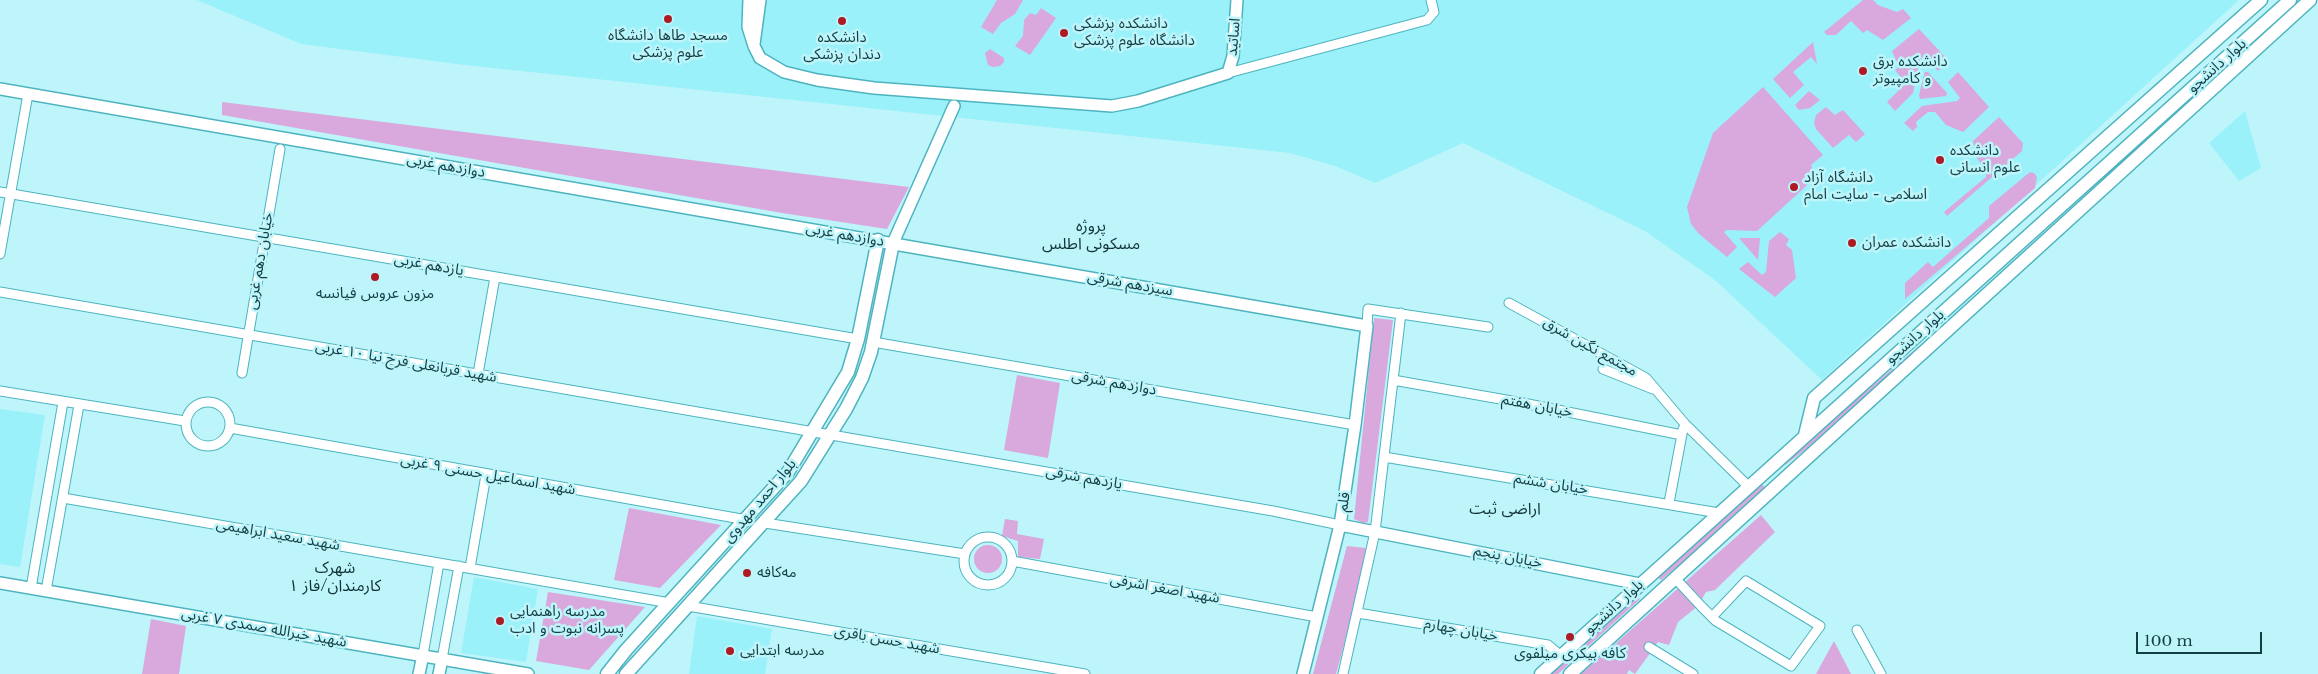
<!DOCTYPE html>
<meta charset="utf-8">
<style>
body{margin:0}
#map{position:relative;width:2318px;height:674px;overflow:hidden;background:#bdf5fb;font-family:"Libre Baskerville",serif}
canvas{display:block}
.scale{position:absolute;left:2136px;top:632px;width:126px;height:22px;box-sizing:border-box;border:2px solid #133f44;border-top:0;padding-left:6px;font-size:15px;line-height:18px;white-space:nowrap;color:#133f44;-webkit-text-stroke:4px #bdf5fb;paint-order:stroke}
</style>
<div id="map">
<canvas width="2318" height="674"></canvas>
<div class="scale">100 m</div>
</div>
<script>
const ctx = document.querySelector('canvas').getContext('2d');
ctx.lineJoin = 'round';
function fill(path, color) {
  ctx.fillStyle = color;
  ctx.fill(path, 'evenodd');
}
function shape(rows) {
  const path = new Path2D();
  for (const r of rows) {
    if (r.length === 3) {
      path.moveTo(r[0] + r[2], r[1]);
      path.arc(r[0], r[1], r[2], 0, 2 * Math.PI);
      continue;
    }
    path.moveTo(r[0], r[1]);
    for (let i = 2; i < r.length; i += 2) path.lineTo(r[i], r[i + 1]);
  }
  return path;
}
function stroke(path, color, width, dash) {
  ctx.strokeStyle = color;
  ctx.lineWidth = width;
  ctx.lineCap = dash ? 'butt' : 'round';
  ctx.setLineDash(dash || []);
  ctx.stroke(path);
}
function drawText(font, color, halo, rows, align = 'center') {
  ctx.font = font + ' "Libre Baskerville","Noto Sans Arabic",serif';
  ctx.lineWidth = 5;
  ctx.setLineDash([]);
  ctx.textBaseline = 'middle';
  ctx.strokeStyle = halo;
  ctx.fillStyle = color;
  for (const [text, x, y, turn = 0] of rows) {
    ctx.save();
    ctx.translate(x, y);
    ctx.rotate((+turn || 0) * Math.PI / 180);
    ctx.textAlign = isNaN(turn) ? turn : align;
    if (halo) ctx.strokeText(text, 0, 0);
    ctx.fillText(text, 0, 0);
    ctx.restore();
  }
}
const built = shape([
 [197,0,2239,0,1822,380,1715,280,1645,231,1463,143,1375,183,1335,166,1290,153,465,65,301,44],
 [2245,111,2261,168,2239,181,2209,143],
 [0,409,45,415,20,567,0,564],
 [474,577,538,589,526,662,461,653],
 [697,616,772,629,765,674,689,674]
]);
const green = shape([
 [997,0,1023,0,1015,14,1001,23,993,34,981,27],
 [1863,0,1873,0,1878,5,1897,12,1903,9,1911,18,1883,40,1867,30,1863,33,1851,21,1836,35,1827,35,1824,32],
 [2299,0,2303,0,1822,437,1785,465,1783,462,1932,335],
 [1041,8,1056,18,1030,55,1015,46,1023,36,1024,20,1030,13,1036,15],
 [1919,29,1948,60,1938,71,1925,57,1920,59,1913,93,1895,111,1887,102,1906,83,1895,70,1899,67,1892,51],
 [1813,42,1817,64,1811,57,1793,72,1804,85,1790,98,1773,79],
 [990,49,1004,58,1004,62,1000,66,993,67,988,65,985,53],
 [1925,72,1928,72,1947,93,1946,96,1920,99,1919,95],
 [1958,72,1989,107,1963,132,1946,125,1935,112,1928,112,1916,122,1917,127,1913,131,1904,123,1922,106,1957,101,1960,98,1948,82],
 [1763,87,1823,155,1811,165,1816,177,1757,231,1727,230,1724,232,1737,247,1727,257,1699,234,1691,224,1687,207,1713,133],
 [1809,91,1820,100,1810,108,1799,110,1795,105],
 [222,102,909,187,887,229,782,213,222,115],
 [1826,107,1835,115,1843,110,1865,134,1856,142,1849,135,1833,148,1816,129,1814,123,1816,115],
 [1999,117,2023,143,2022,151,1947,216,1944,212,1986,177,1986,170,1976,157,1973,141],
 [2030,172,2034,173,2037,177,2035,188,1905,299,1905,283,1928,262,1933,267,1989,218,1989,206],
 [1780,232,1789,239,1786,245,1792,250,1796,278,1775,297,1739,269,1748,262,1762,275,1766,272,1769,241],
 [1739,238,1760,238,1758,260],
 [1374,318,1393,320,1368,522,1363,523,1354,519],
 [1017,375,1060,383,1048,458,1004,450],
 [1761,484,1765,487,1690,556,1661,580,1657,577],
 [629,508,721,525,660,588,614,580],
 [1761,515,1775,532,1715,590,1706,592,1698,606,1678,622,1669,645,1658,642,1635,674,1629,670,1627,674,1581,674],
 [1005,519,1018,521,1017,534,1044,539,1040,559,1018,557,1018,541,1002,536],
 [988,559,14],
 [1347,546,1366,548,1355,604,1336,674,1313,674],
 [548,592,645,607,589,670,536,661],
 [1637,596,1640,599,1558,674,1550,674],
 [151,619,186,626,179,674,142,674],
 [1834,641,1851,674,1816,674]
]);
const minor = shape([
 [1228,73,1427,20,1434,12,1431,0],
 [0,192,858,339],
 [0,254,28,94],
 [0,292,1273,511,1340,525],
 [1509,303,1646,378,1685,424,1748,486],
 [1367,326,1368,309,1488,327],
 [873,342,1355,425],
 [1603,369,1653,389],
 [242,373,280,149],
 [478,374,495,277],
 [1393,380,1523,403,1682,435],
 [0,391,185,421],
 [208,424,22],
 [230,428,747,520],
 [1384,457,1719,513],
 [63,498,670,603],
 [1669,503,1683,429],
 [765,523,965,554],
 [988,561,24],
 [1012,561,1317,617],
 [470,568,486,475],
 [1675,578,1701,606,1716,621,1791,666,1820,626,1746,581,1712,617],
 [31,588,63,402],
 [46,591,79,405],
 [688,606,1085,674],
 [1358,613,1548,645,1561,656],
 [1857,630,1881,674],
 [1649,647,1693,674],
 [423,655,439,563],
 [442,659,459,566],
 [1343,674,1375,532,1401,313]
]);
const tertiary = shape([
 [749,0,748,27,754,46,760,58,784,72,817,80,874,88,1112,106,1138,101,1228,73,1233,56,1237,0],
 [754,44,760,0],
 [0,89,1367,326,1355,425,1340,525,1303,674],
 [893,243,954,106],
 [1340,525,1640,584],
 [0,583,528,674],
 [419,674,423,655],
 [439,674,442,659]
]);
const secondary = shape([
 [1805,435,1814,398,2261,0],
 [607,674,626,650,788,472,848,372,858,339,878,240],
 [626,674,801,481,846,409,862,378,871,352,893,243],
 [1541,674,2290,0],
 [1570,674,2310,0]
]);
const markers = [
 [668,19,5,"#ad1a23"],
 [842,21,5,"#ad1a23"],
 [1064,33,5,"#ad1a23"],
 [1863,71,5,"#ad1a23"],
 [1940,160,5,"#ad1a23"],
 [1794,187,5,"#ad1a23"],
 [1852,243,5,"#ad1a23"],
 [375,277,5,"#ad1a23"],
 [747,573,5,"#ad1a23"],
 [500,621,5,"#ad1a23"],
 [1570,637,5,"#ad1a23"],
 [730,651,5,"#ad1a23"]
];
const poiNames = [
 ["دانشکده پزشکی",1074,24],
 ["دانشگاه علوم پزشکی",1074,41],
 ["مسجد طاها دانشگاه",668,36,"center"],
 ["علوم پزشکی",668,53,"center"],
 ["دانشکده",842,38,"center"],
 ["دندان پزشکی",842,55,"center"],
 ["دانشکده برق",1873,62],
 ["و کامپیوتر",1873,79],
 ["دانشکده",1950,151],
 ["علوم انسانی",1950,168],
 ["دانشگاه آزاد",1804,178],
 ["اسلامی - سایت امام",1804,195],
 ["دانشکده عمران",1862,243],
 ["مزون عروس فیانسه",375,294,"center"],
 ["مه‌کافه",757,573],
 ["مدرسه راهنمایی",510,612],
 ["پسرانه نبوت و ادب",510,629],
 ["مدرسه ابتدایی",740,651],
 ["کافه بیکری میلفوی",1570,654,"center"]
];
const streetNames = [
 ["اساتید",1234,37,-85],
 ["بلوار دانشجو",2217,66,-42],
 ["دوازدهم غربی",446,166,10],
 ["دوازدهم غربی",845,235,10],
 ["خیابان دهم غربی",260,261,-80],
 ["یازدهم غربی",429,265,10],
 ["سیزدهم شرقی",1130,284,10],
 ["بلوار دانشجو",1915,337,-42],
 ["مجتمع نگین شرق",1590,347,29],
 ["شهید قربانعلی فرخ نیا ۱۰ غربی",406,362,10],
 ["دوازدهم شرقی",1114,383,10],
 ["خیابان هفتم",1537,406,11],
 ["شهید اسماعیل حسنی ۹ غربی",488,475,10],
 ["یازدهم شرقی",1084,478,10],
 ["خیابان ششم",1551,484,9],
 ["بلوار احمد مهدوی",760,501,-50],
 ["قلم",1344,502,-81],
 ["شهید سعید ابراهیمی",278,535,10],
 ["خیابان پنجم",1508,557,11],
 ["شهید اصغر اشرفی",1165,589,10],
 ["بلوار دانشجو",1614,607,-42],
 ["شهید خیرالله صمدی ۷ غربی",264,628,10],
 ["خیابان چهارم",1461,630,10],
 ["شهید حسن باقری",887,640,10]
];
const neighbourhoodNames = [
 ["پروژه",1091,226],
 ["مسکونی اطلس",1091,244],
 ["اراضی ثبت",1505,509],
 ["شهرک",335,568],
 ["کارمندان/فاز ۱",335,586]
];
fill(built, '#9bf1fa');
fill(green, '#d9a8dc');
stroke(minor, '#4db4bf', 11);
stroke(tertiary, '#4db4bf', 14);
stroke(secondary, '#4db4bf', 15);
stroke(minor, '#fff', 9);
stroke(tertiary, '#fff', 11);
stroke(secondary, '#fff', 12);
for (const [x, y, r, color] of markers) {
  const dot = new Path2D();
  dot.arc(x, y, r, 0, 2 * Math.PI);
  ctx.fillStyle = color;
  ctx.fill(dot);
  stroke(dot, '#bdf5fb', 2);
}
drawText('15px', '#133f44', '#bdf5fb', poiNames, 'left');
drawText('15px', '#133f44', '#bdf5fb', streetNames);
drawText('16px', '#123235', '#bdf5fb', neighbourhoodNames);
</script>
